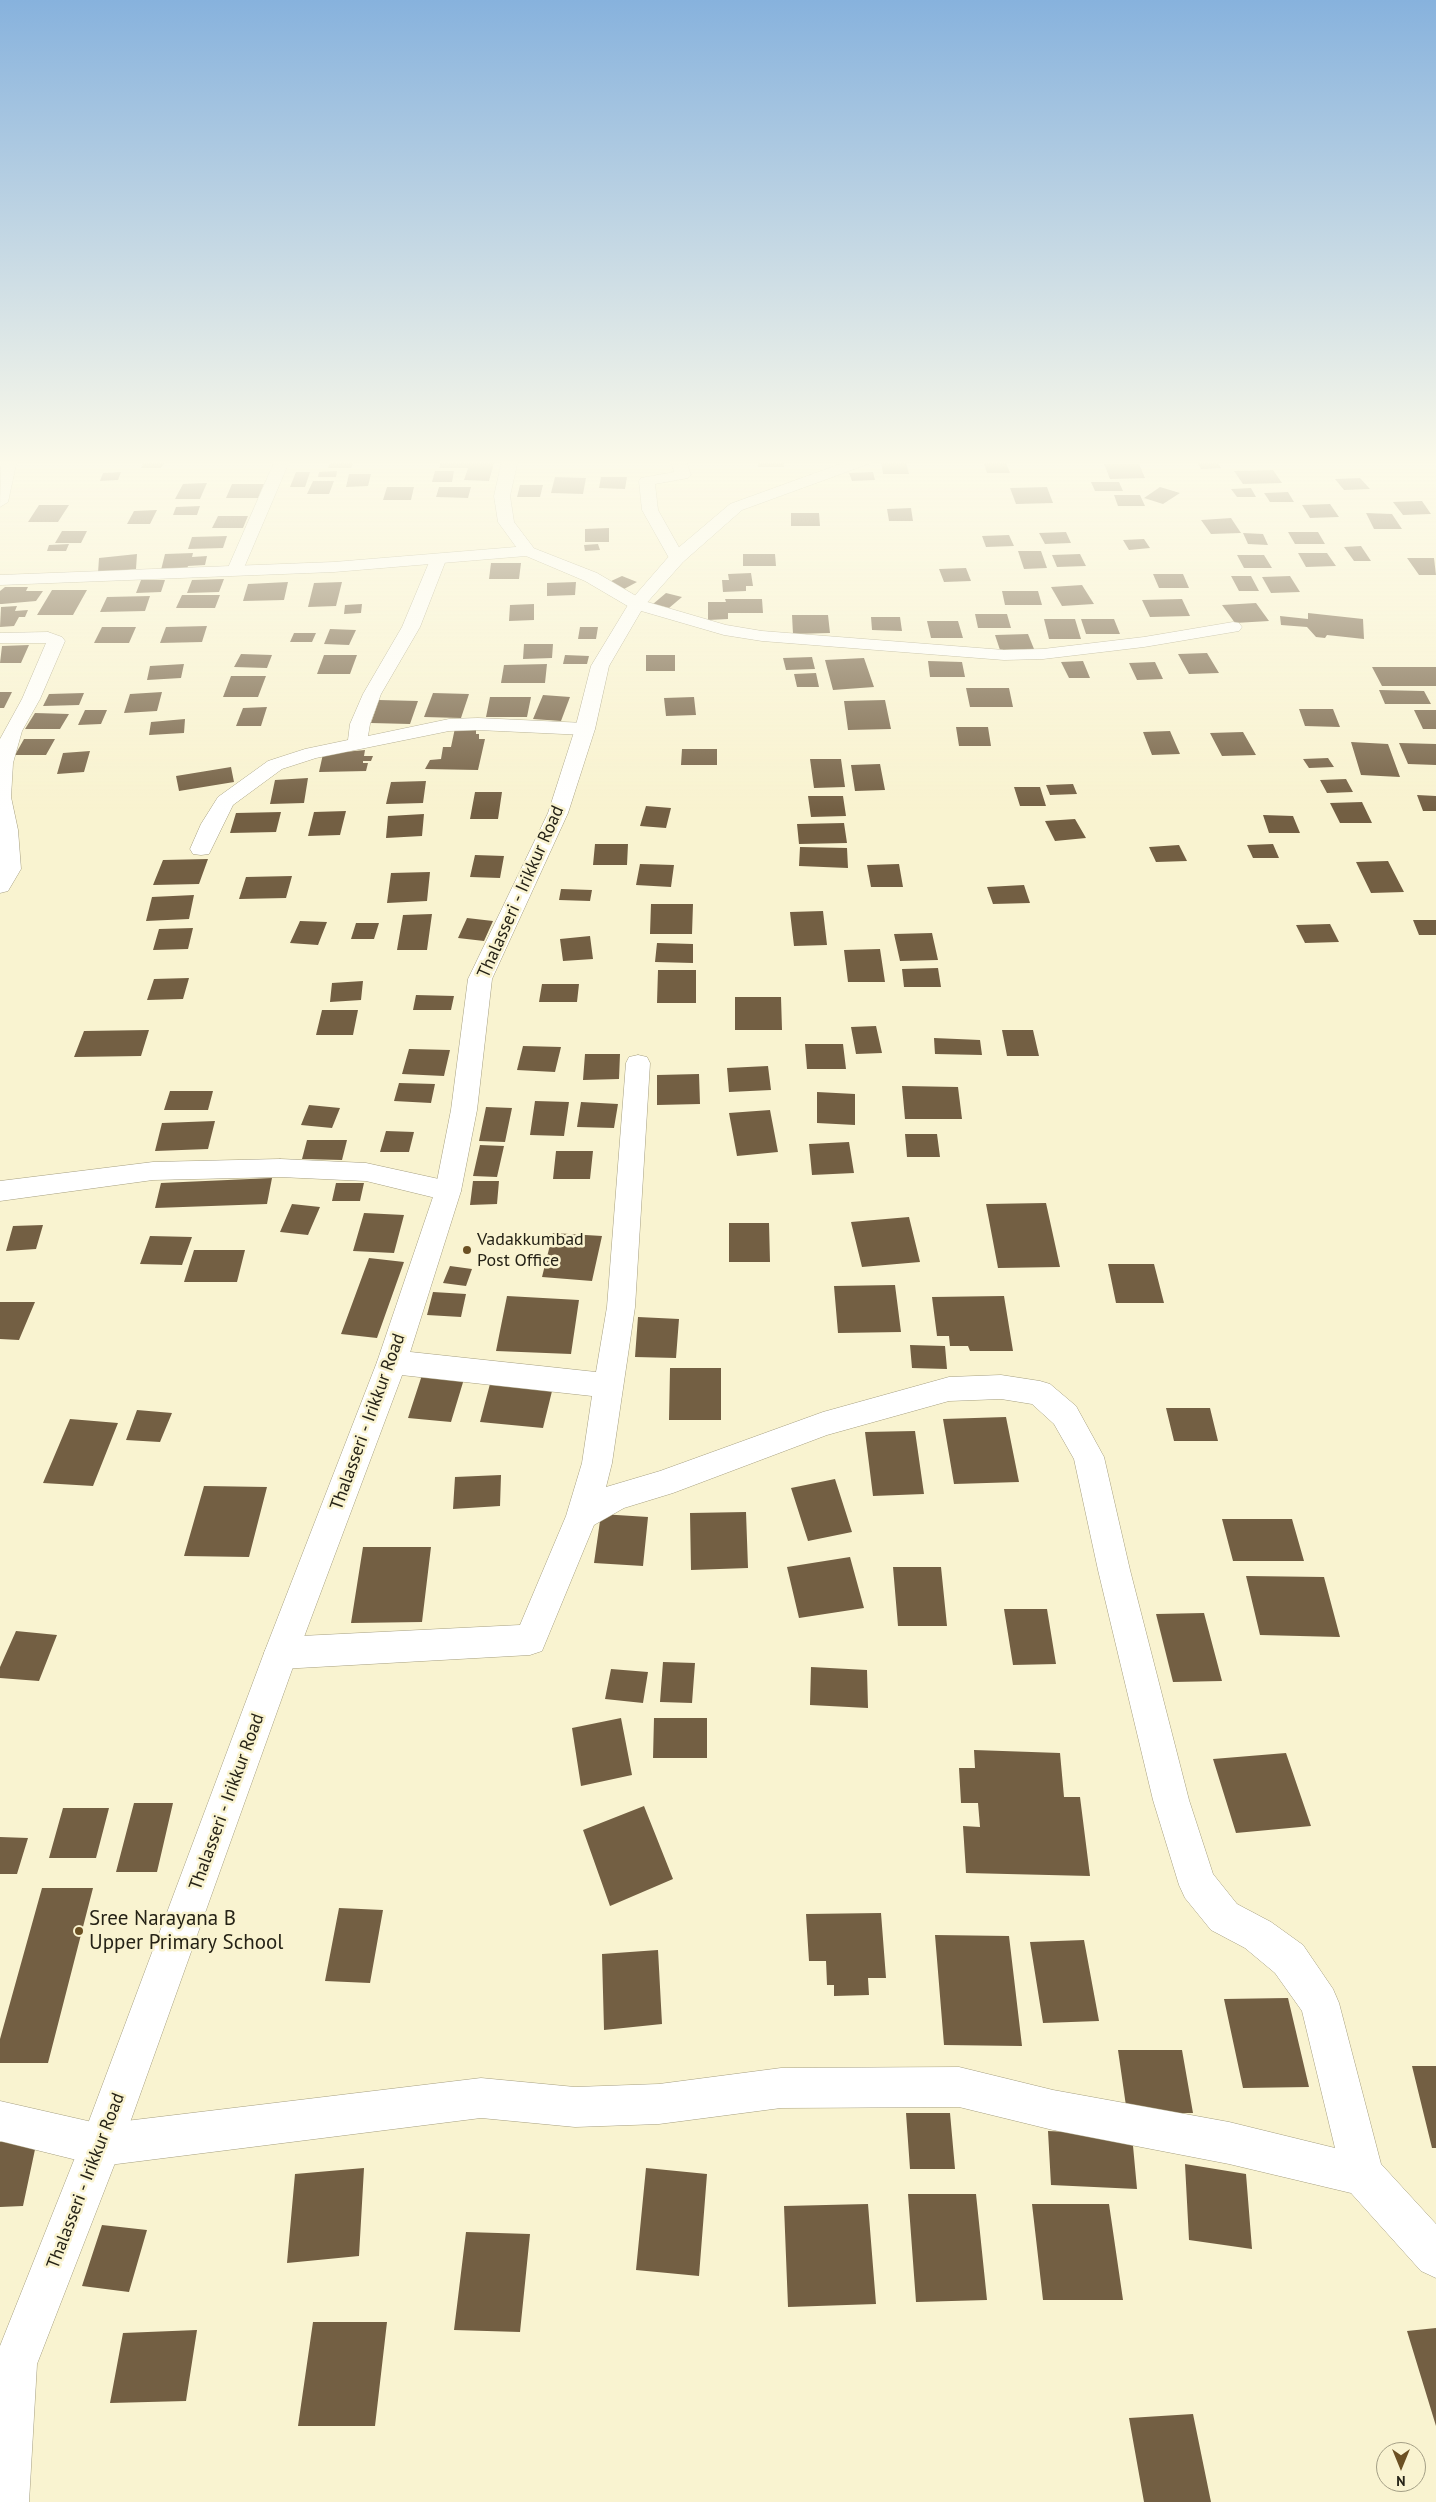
<!DOCTYPE html>
<style>
body{margin:0}
#map{position:relative;width:1436px;height:2502px;overflow:hidden;background:#f9f3d0;font-family:"PT Sans",sans-serif}
canvas{display:block}
.north{position:absolute;left:1376px;top:2442px;width:50px;height:50px;box-sizing:border-box;background:#f9f3d0;border:1px solid #a49f86;border-radius:50%;rotate:180deg;font-size:14px;font-weight:700;line-height:20px;text-align:center;color:#252216}
.north::after{content:'';display:block;margin:auto;width:18px;height:22px;background:#6b5023;clip-path:polygon(50% 0,100% 100%,50% 72%,0 100%)}
</style>
<div id="map">
<canvas width="1436" height="2502"></canvas>
<div class="north">N</div>
</div>
<script>
const ctx = document.querySelector('canvas').getContext('2d');
ctx.lineJoin = 'round';
function fill(path, color) {
  ctx.fillStyle = color;
  ctx.fill(path, 'evenodd');
}
function shape(rows) {
  const path = new Path2D();
  for (const r of rows) {
    path.moveTo(r[0], r[1]);
    for (let i = 2; i < r.length; i += 2) path.lineTo(r[i], r[i + 1]);
  }
  return path;
}
function stroke(path, color, width, dash) {
  ctx.strokeStyle = color;
  ctx.lineWidth = width;
  ctx.lineCap = dash ? 'butt' : 'round';
  ctx.setLineDash(dash || []);
  ctx.stroke(path);
}
function drawText(font, color, halo, rows, align = 'center') {
  ctx.font = font + ' "PT Sans",sans-serif';
  ctx.lineWidth = 5;
  ctx.setLineDash([]);
  ctx.textBaseline = 'middle';
  ctx.strokeStyle = halo;
  ctx.fillStyle = color;
  for (const [text, x, y, turn = 0] of rows) {
    ctx.save();
    ctx.translate(x, y);
    ctx.rotate((+turn || 0) * Math.PI / 180);
    ctx.textAlign = isNaN(turn) ? turn : align;
    if (halo) ctx.strokeText(text, 0, 0);
    ctx.fillText(text, 0, 0);
    ctx.restore();
  }
}
const building = shape([
 [145,460,166,460,161,468,141,468],
 [331,460,354,460,351,468,328,468],
 [758,460,783,460,784,467,758,467],
 [1196,460,1216,460,1221,468,1201,469],
 [983,461,1005,461,1010,473,987,473],
 [441,462,475,462,494,463,489,481,464,480,468,468,439,468],
 [881,462,906,462,909,474,883,474],
 [1104,464,1139,464,1145,478,1110,479],
 [1273,470,1282,483,1243,484,1234,471],
 [337,471,336,477,318,477,319,472],
 [435,471,454,471,452,482,432,482],
 [121,472,118,480,100,481,103,473],
 [296,472,310,472,305,487,290,487],
 [873,472,875,480,852,481,849,473],
 [349,474,371,474,368,486,346,487],
 [555,477,586,478,583,494,551,493],
 [601,477,627,477,625,489,599,488],
 [1360,478,1370,489,1344,490,1335,479],
 [313,481,334,481,329,494,307,494],
 [1091,482,1119,482,1123,491,1095,491],
 [207,483,200,499,175,499,183,484],
 [232,484,264,484,258,498,226,498],
 [520,485,543,485,540,497,517,497],
 [387,487,414,487,411,500,383,500],
 [439,487,471,487,468,498,436,497],
 [1047,487,1053,503,1016,504,1010,488],
 [1160,487,1180,493,1163,504,1144,498],
 [1251,488,1256,497,1237,497,1231,489],
 [1288,492,1294,502,1270,502,1264,493],
 [1114,495,1140,495,1145,506,1118,506],
 [1422,501,1431,514,1403,515,1393,502],
 [1330,504,1339,517,1310,518,1302,505],
 [39,505,69,505,58,522,28,522],
 [200,506,197,515,173,515,176,507],
 [911,508,913,521,889,521,887,509],
 [157,510,150,524,127,524,134,511],
 [791,513,819,513,820,526,791,526],
 [1366,513,1392,514,1402,529,1374,529],
 [218,516,248,516,243,528,212,528],
 [1231,518,1241,533,1211,534,1201,520],
 [609,528,609,542,585,542,585,529],
 [62,531,87,531,81,543,55,543],
 [1066,532,1071,543,1045,544,1039,533],
 [1288,532,1318,532,1325,544,1295,544],
 [1243,533,1263,534,1268,545,1248,544],
 [1009,535,1014,546,986,547,982,536],
 [227,536,223,548,188,549,192,537],
 [1144,539,1150,548,1129,550,1123,540],
 [69,544,66,551,47,551,49,545],
 [598,544,600,550,585,551,584,545],
 [1361,546,1371,561,1354,561,1344,547],
 [1018,551,1041,551,1047,568,1024,569],
 [193,553,192,557,207,556,205,565,188,566,187,569,161,570,165,554],
 [1298,553,1327,553,1336,566,1306,567],
 [137,554,136,569,98,573,99,558],
 [743,554,775,554,776,566,743,566],
 [1080,554,1086,566,1057,567,1052,555],
 [1237,555,1264,555,1272,568,1244,568],
 [1407,558,1434,558,1436,575,1419,575],
 [491,563,521,563,519,579,489,579],
 [966,568,971,581,944,582,939,569],
 [751,573,753,586,746,586,746,591,723,592,722,580,729,580,728,574],
 [1153,574,1183,574,1189,588,1159,588],
 [622,576,637,582,624,589,609,582],
 [1231,576,1251,576,1259,591,1239,591],
 [1290,576,1300,592,1271,593,1262,577],
 [224,579,219,592,187,593,192,580],
 [141,580,165,580,161,592,136,593],
 [288,582,284,600,243,601,248,584],
 [342,582,336,606,308,607,314,583],
 [576,582,575,595,547,596,547,583],
 [1082,585,1094,604,1062,606,1051,587],
 [5,587,28,587,26,591,43,591,36,601,2,604,0,604,0,591],
 [52,590,87,590,73,615,37,615],
 [1002,591,1038,591,1042,605,1005,605],
 [666,593,682,597,669,608,653,604],
 [182,595,220,595,215,608,176,608],
 [150,596,145,611,100,612,107,597],
 [725,599,762,599,763,613,728,613,728,619,708,620,708,602,726,602],
 [1182,599,1190,616,1150,617,1142,600],
 [1256,603,1269,621,1235,623,1222,605],
 [362,604,361,613,344,614,345,605],
 [534,604,534,620,509,621,510,605],
 [17,606,15,611,28,610,25,617,19,617,14,626,0,627,1,607],
 [1308,613,1363,619,1364,639,1327,635,1325,638,1316,637,1307,627,1281,625,1280,616,1308,619],
 [975,614,1007,614,1011,628,978,628],
 [792,615,828,615,830,633,793,634],
 [871,617,900,617,902,631,872,630],
 [1044,619,1075,619,1081,639,1049,639],
 [1081,619,1114,619,1120,634,1086,634],
 [927,621,958,621,963,638,931,638],
 [207,626,202,642,160,643,166,627],
 [102,627,136,627,129,643,94,643],
 [580,627,598,627,596,639,578,639],
 [330,629,356,630,349,645,324,644],
 [294,633,316,633,312,642,290,642],
 [1028,634,1034,649,1000,650,995,635],
 [524,644,553,644,552,658,523,659],
 [29,645,21,663,0,663,2,646],
 [1207,653,1219,673,1189,674,1178,654],
 [241,654,272,655,267,668,234,667],
 [324,655,357,655,350,674,317,674],
 [565,655,589,656,587,664,563,664],
 [646,655,675,655,675,671,646,671],
 [812,657,815,669,786,670,783,658],
 [864,658,874,687,833,690,825,660],
 [928,661,962,662,965,677,930,677],
 [1083,661,1090,678,1069,678,1061,662],
 [1155,662,1163,679,1137,680,1129,663],
 [184,664,181,678,147,680,150,666],
 [547,664,545,683,501,683,504,665],
 [1372,667,1436,667,1436,686,1382,686],
 [816,673,819,687,797,687,794,674],
 [231,676,266,676,258,697,223,697],
 [966,688,1009,688,1013,707,970,707],
 [1379,690,1424,691,1431,704,1385,704],
 [0,692,12,692,4,708,0,708],
 [162,692,157,711,124,713,130,694],
 [84,693,79,705,43,706,49,694],
 [433,693,469,694,461,718,424,717],
 [543,695,570,697,561,721,533,719],
 [490,697,531,697,527,717,486,717],
 [694,697,696,715,666,716,664,698],
 [379,700,418,701,410,724,371,723],
 [885,700,891,729,848,730,844,701],
 [267,707,261,726,236,726,243,708],
 [1299,709,1333,709,1340,727,1305,726],
 [85,710,107,710,101,724,78,725],
 [1414,710,1436,710,1436,729,1423,729],
 [35,713,69,714,60,729,25,729],
 [185,719,184,733,149,735,151,722],
 [476,727,476,734,479,734,479,739,485,739,478,770,425,769,430,760,441,759,443,747,451,747,455,728],
 [956,727,988,727,991,746,959,746],
 [1170,731,1180,754,1152,755,1143,732],
 [1243,732,1256,755,1222,756,1210,733],
 [24,739,55,739,46,755,15,755],
 [1351,742,1388,744,1400,777,1361,775],
 [1399,743,1436,744,1436,765,1408,764],
 [682,749,717,749,717,765,681,765],
 [365,750,364,756,373,756,371,761,363,761,363,763,368,763,366,771,319,772,323,754],
 [90,751,84,772,57,774,63,753],
 [1328,758,1334,767,1309,768,1303,759],
 [810,759,841,759,845,787,814,788],
 [880,764,885,790,855,791,851,765],
 [231,767,234,782,179,791,176,776],
 [308,778,304,803,270,804,275,780],
 [1346,779,1353,792,1327,793,1320,780],
 [426,781,423,803,386,804,391,782],
 [1073,784,1077,794,1050,795,1046,785],
 [1014,787,1040,787,1046,806,1020,806],
 [475,792,502,792,498,819,470,819],
 [1417,795,1436,796,1436,811,1423,811],
 [808,796,843,796,846,816,811,817],
 [1362,802,1372,823,1340,823,1330,803],
 [646,806,671,808,666,828,640,826],
 [346,811,340,835,308,836,314,812],
 [281,812,276,832,230,833,236,813],
 [424,814,422,836,386,838,388,816],
 [1263,815,1293,816,1300,833,1269,833],
 [1075,819,1086,838,1055,841,1045,821],
 [844,823,847,843,799,844,797,824],
 [595,844,628,844,627,865,593,865],
 [1273,844,1279,858,1253,858,1247,845],
 [1179,845,1187,861,1156,862,1149,847],
 [800,847,847,848,848,868,799,866],
 [475,855,504,856,500,878,470,877],
 [208,859,199,884,153,885,163,860],
 [1388,861,1404,892,1371,893,1356,862],
 [640,864,674,865,671,887,636,885],
 [899,864,903,887,871,887,867,865],
 [430,872,427,901,387,903,391,873],
 [292,876,286,898,239,899,246,877],
 [1024,885,1030,903,993,904,987,887],
 [561,889,592,890,590,901,559,900],
 [194,895,189,919,146,921,152,897],
 [651,904,693,904,692,934,650,934],
 [823,911,827,945,794,946,790,912],
 [432,914,427,950,397,950,403,915],
 [467,918,493,921,484,941,458,938],
 [1413,920,1436,920,1436,935,1419,935],
 [300,921,327,922,318,945,290,943],
 [356,923,379,923,374,939,351,939],
 [1330,924,1339,942,1305,943,1296,925],
 [193,928,188,949,153,950,159,929],
 [932,933,938,960,900,961,894,934],
 [590,936,593,959,563,961,560,939],
 [657,943,693,944,693,963,655,962],
 [880,949,885,982,848,982,844,950],
 [938,968,941,987,904,987,902,969],
 [658,970,696,970,696,1003,657,1003],
 [189,978,183,999,147,1000,154,979],
 [363,981,361,1000,330,1002,332,983],
 [542,984,579,984,577,1002,539,1002],
 [416,995,454,996,451,1010,413,1010],
 [735,997,781,997,782,1030,735,1030],
 [322,1010,358,1010,353,1035,316,1035],
 [876,1026,882,1053,856,1054,851,1027],
 [149,1030,141,1056,74,1057,84,1031],
 [1002,1030,1033,1030,1039,1056,1007,1056],
 [934,1038,980,1040,982,1055,935,1054],
 [805,1044,843,1044,846,1069,807,1069],
 [523,1046,561,1047,555,1072,517,1070],
 [409,1049,450,1050,444,1076,402,1074],
 [585,1054,620,1054,619,1079,583,1080],
 [768,1066,771,1090,729,1092,727,1068],
 [699,1074,700,1104,657,1105,657,1075],
 [399,1083,435,1084,431,1103,394,1101],
 [902,1086,958,1087,962,1119,905,1119],
 [170,1091,213,1091,208,1110,164,1110],
 [817,1092,855,1094,855,1125,817,1123],
 [535,1101,569,1102,564,1136,530,1135],
 [581,1102,618,1104,614,1128,577,1127],
 [309,1105,340,1108,332,1128,301,1125],
 [486,1107,512,1108,505,1142,479,1141],
 [770,1110,778,1152,737,1156,729,1113],
 [215,1121,208,1149,155,1151,162,1123],
 [386,1131,414,1132,409,1152,380,1152],
 [905,1134,937,1134,940,1157,907,1157],
 [307,1140,347,1140,342,1160,302,1159],
 [849,1142,854,1173,812,1175,809,1144],
 [480,1145,504,1146,497,1177,473,1176],
 [556,1151,593,1151,590,1179,553,1179],
 [272,1178,267,1204,155,1208,161,1183],
 [473,1181,499,1181,497,1204,470,1205],
 [336,1183,364,1183,360,1201,332,1201],
 [1046,1203,1060,1267,998,1268,986,1204],
 [292,1204,320,1207,308,1235,280,1232],
 [364,1213,404,1215,394,1253,353,1251],
 [909,1217,920,1262,862,1267,851,1222],
 [729,1223,769,1223,770,1262,729,1262],
 [43,1225,36,1249,6,1251,13,1226],
 [553,1233,602,1236,592,1281,542,1277],
 [150,1236,192,1237,182,1265,140,1264],
 [194,1250,245,1250,237,1282,184,1282],
 [369,1258,404,1262,377,1338,341,1334],
 [1108,1264,1154,1264,1164,1303,1116,1303],
 [450,1266,472,1269,466,1286,443,1283],
 [895,1285,901,1332,838,1333,834,1286],
 [433,1292,466,1294,461,1317,427,1315],
 [507,1296,579,1300,571,1354,496,1351],
 [1004,1296,1013,1351,970,1351,968,1346,950,1346,949,1336,937,1336,932,1297],
 [0,1302,35,1302,19,1340,0,1339],
 [638,1317,679,1319,676,1358,635,1357],
 [910,1345,945,1346,947,1369,912,1368],
 [670,1368,721,1368,721,1420,669,1420],
 [422,1375,464,1379,451,1422,408,1418],
 [491,1380,553,1387,543,1428,480,1422],
 [1166,1408,1210,1408,1218,1441,1174,1441],
 [137,1410,172,1413,160,1442,126,1440],
 [1006,1417,1019,1482,954,1484,943,1419],
 [70,1419,118,1423,93,1486,43,1483],
 [915,1431,924,1494,873,1496,865,1432],
 [501,1475,500,1506,453,1509,455,1477],
 [835,1479,852,1532,808,1541,791,1488],
 [204,1486,267,1487,249,1557,184,1556],
 [746,1512,748,1568,691,1570,690,1513],
 [601,1514,648,1517,643,1566,594,1563],
 [1222,1519,1292,1519,1304,1561,1233,1561],
 [363,1547,431,1547,422,1622,351,1623],
 [850,1557,864,1608,799,1618,787,1567],
 [893,1567,941,1567,947,1626,898,1626],
 [1246,1576,1324,1577,1340,1637,1260,1635],
 [1004,1609,1047,1609,1056,1664,1013,1665],
 [1204,1613,1222,1681,1173,1682,1156,1614],
 [16,1631,57,1635,39,1681,0,1678,0,1667],
 [663,1662,695,1663,692,1703,660,1702],
 [811,1667,867,1670,868,1708,810,1705],
 [611,1669,648,1672,643,1703,605,1699],
 [621,1718,632,1775,581,1786,572,1728],
 [654,1718,707,1718,707,1758,653,1758],
 [974,1750,1060,1753,1064,1797,1080,1797,1090,1876,966,1873,963,1826,980,1827,978,1803,961,1803,959,1768,975,1768],
 [1286,1753,1311,1826,1236,1833,1213,1759],
 [134,1803,173,1803,157,1872,116,1872],
 [644,1806,673,1879,610,1906,583,1830],
 [63,1808,109,1808,96,1858,49,1858],
 [0,1837,28,1838,17,1874,0,1874],
 [42,1888,93,1888,48,2063,0,2063,0,2039],
 [339,1908,383,1910,370,1983,325,1981],
 [881,1913,886,1978,868,1978,869,1995,834,1996,834,1985,827,1985,826,1961,809,1961,806,1914],
 [935,1935,1009,1936,1022,2046,944,2045],
 [1084,1940,1099,2021,1043,2023,1030,1942],
 [658,1950,662,2024,604,2030,602,1954],
 [1288,1998,1309,2087,1243,2088,1224,1999],
 [1118,2050,1182,2050,1193,2113,1127,2113],
 [1412,2066,1436,2066,1436,2148,1432,2148],
 [906,2113,950,2113,955,2169,910,2169],
 [1048,2131,1132,2135,1137,2189,1051,2185],
 [37,2140,23,2206,0,2207,0,2142],
 [1185,2164,1246,2174,1252,2249,1189,2240],
 [364,2168,359,2256,287,2263,295,2174],
 [646,2168,707,2174,699,2276,636,2270],
 [908,2194,976,2194,987,2300,916,2302],
 [868,2204,876,2304,788,2307,784,2206],
 [1032,2204,1109,2204,1123,2300,1043,2300],
 [102,2225,147,2230,129,2292,82,2286],
 [466,2232,530,2234,520,2332,454,2330],
 [313,2322,387,2322,375,2426,298,2426],
 [1436,2328,1436,2426,1407,2331],
 [197,2330,186,2401,110,2403,123,2333],
 [1193,2414,1211,2502,1144,2502,1129,2418]
]);
const minor = shape([
 [1,460,17,460,8,502,0,507,1,460],
 [275,460,290,460,243,570,241,574,229,574,227,570,275,460],
 [502,460,518,460,510,496,514,522,536,551,534,555,522,555,498,522,494,496,502,460],
 [670,460,686,460,691,475,688,478,655,484,658,510,685,558,683,562,677,563,671,562,669,558,642,510,639,481,641,478,674,472,670,460],
 [438,555,444,556,446,560,420,627,381,694,370,724,368,736,449,719,478,718,585,723,592,725,595,729,592,733,585,735,478,730,449,731,316,758,282,769,233,805,209,854,201,855,193,854,190,849,201,824,218,797,268,761,305,749,348,740,350,724,363,694,402,627,430,560,432,556,438,555],
 [637,599,726,625,762,631,1004,650,1043,649,1144,637,1233,622,1239,623,1242,627,1239,631,1233,632,1144,647,1043,659,1004,660,762,641,724,635,631,608,628,604,631,600,637,599],
 [48,632,62,637,65,641,40,699,22,731,13,763,11,797,18,830,21,869,8,891,0,893,0,739,22,699,46,643,0,643,0,633,48,632],
 [638,1055,647,1057,650,1063,635,1307,612,1463,606,1487,660,1471,823,1412,949,1377,1001,1375,1040,1381,1050,1384,1076,1406,1104,1457,1130,1570,1189,1800,1213,1874,1237,1904,1271,1922,1303,1945,1333,1989,1339,2003,1381,2164,1436,2224,1436,2278,1421,2271,1351,2193,1229,2164,1053,2130,959,2107,781,2108,659,2124,575,2127,481,2118,101,2166,0,2141,0,2101,101,2124,481,2078,575,2087,659,2084,781,2068,959,2067,1053,2090,1229,2122,1335,2148,1302,2011,1275,1973,1245,1948,1211,1930,1185,1898,1179,1885,1153,1800,1098,1570,1074,1459,1054,1424,1032,1404,1001,1399,949,1401,827,1435,673,1493,624,1508,594,1525,542,1651,530,1655,281,1669,269,1664,264,1653,269,1642,281,1637,520,1625,566,1516,582,1463,592,1396,392,1374,382,1370,377,1362,382,1354,392,1350,596,1372,607,1307,626,1063,629,1057,638,1055],
 [280,1159,366,1163,448,1181,457,1184,461,1191,457,1198,448,1201,366,1181,280,1177,153,1180,0,1201,0,1181,153,1162,280,1159]
]);
const tertiary = shape([
 [528,546,597,573,643,600,646,604,643,608,631,608,585,581,526,556,334,572,0,585,0,575,334,562,528,546]
]);
const secondary = shape([
 [851,460,873,460,871,463,742,510,683,562,644,606,609,666,595,729,568,813,492,979,477,1110,461,1191,407,1362,298,1653,122,2145,37,2364,29,2502,0,2502,0,2346,80,2145,264,1653,377,1362,435,1191,451,1110,468,979,548,813,575,729,591,666,631,600,671,554,730,504,851,460]
]);
const markers = [
 [467,1250,5,"#6b5023"],
 [79,1931,5,"#6b5023"]
];
const streetNames = [
 ["Thalasseri - Irikkur Road",521,892,-66],
 ["Thalasseri - Irikkur Road",368,1422,-70],
 ["Thalasseri - Irikkur Road",227,1802,-70],
 ["Thalasseri - Irikkur Road",86,2181,-69]
];
const poiNames = [
 ["Vadakkumbad",477,1240],
 ["Post Office",477,1261]
];
const nearPoinames = [
 ["Sree Narayana B",89,1919],
 ["Upper Primary School",89,1943]
];
fill(building, '#735f43');
stroke(minor, '#a69f80', 1);
stroke(tertiary, '#a69f80', 1);
stroke(secondary, '#a69f80', 1);
fill(minor, '#fff');
fill(tertiary, '#fff');
fill(secondary, '#fff');
const sky = ctx.createLinearGradient(0, 0, 0, 811);
sky.addColorStop(0, '#87b2dd');
sky.addColorStop(0.57, '#fcfaea');
sky.addColorStop(1, '#fcfaea00');
ctx.fillStyle = sky;
ctx.fillRect(0, 0, 1436, 811);
for (const [x, y, r, color] of markers) {
  const dot = new Path2D();
  dot.arc(x, y, r, 0, 2 * Math.PI);
  ctx.fillStyle = color;
  ctx.fill(dot);
  stroke(dot, '#f9f3d0', 2);
}
drawText('18px', '#252216', '#f9f3d0', streetNames);
drawText('18px', '#252216', '#f9f3d0', poiNames, 'left');
drawText('21px', '#252216', '#f9f3d0', nearPoinames, 'left');
</script>
